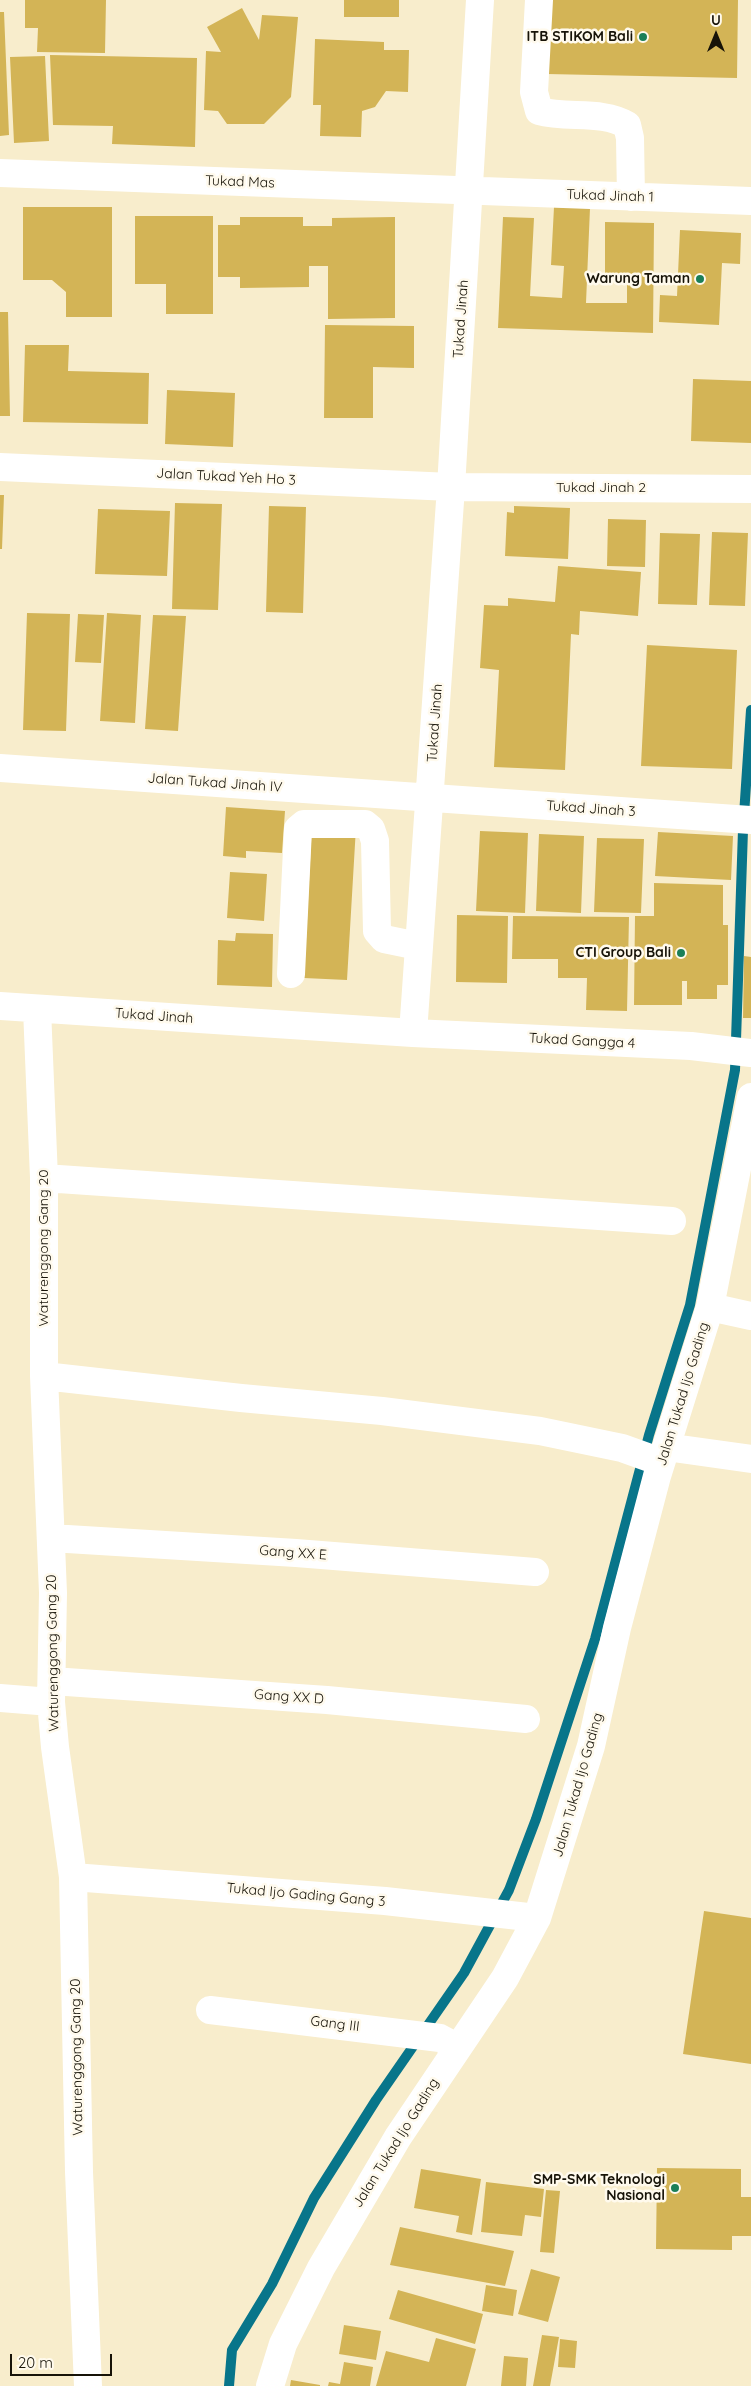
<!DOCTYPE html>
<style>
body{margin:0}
#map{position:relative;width:751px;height:2386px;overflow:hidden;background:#f8edcc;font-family:Quicksand,sans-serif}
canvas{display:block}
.north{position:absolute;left:691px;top:10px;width:50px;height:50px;-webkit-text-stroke:4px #fffaed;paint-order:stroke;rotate:0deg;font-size:14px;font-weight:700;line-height:20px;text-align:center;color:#171308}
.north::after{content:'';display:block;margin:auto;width:18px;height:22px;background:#171308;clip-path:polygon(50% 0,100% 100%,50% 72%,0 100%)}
.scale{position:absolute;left:10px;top:2354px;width:102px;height:22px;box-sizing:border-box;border:2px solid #171308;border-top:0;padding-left:6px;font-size:15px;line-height:18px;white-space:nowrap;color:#171308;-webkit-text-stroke:4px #fffaed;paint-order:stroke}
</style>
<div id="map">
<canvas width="751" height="2386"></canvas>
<div class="north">U</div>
<div class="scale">20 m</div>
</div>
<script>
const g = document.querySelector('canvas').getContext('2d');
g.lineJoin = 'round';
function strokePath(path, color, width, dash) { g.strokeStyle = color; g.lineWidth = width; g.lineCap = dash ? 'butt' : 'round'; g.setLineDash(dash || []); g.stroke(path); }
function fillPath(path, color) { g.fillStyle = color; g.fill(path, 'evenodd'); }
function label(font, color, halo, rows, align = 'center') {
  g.font = font + ' Quicksand,sans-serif'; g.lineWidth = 5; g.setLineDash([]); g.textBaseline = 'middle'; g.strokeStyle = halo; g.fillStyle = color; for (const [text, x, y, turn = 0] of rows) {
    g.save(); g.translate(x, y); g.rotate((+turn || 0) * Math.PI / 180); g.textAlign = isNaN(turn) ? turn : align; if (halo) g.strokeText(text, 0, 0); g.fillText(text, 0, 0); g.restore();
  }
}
strokePath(new Path2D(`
 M229 2386 232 2350 272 2284 314 2198 376 2100 464 1973 509 1890 536 1819 595 1639 649 1435 690 1305 735 1070 743 830 751 710`), '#08758a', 10);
fillPath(new Path2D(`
 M25 0H106L105 53 37 52 38 28H25Z
 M344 0H399V17H344Z
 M548 0H738L737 78 547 74Z
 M242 8 259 40 262 15 298 17 291 97 264 124H227L218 111 204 110 206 51 221 52 207 27Z
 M0 12H4L9 135 0 136Z
 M315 39 384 42V50H409L408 92 386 91 375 107 362 111 361 137 320 136 321 105H313Z
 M50 55 197 58 195 147 112 144 113 126 53 125Z
 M45 56 49 141 14 143 10 57Z
 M23 207H112V317H66V292L52 280H23Z
 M554 207 590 208 586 303H627V277L605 276V222L654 223 653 333 498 328 503 217 534 218 530 296 562 298 564 266 551 265Z
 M135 216H213V314H166V284H135Z
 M240 217H303V226H332V218L395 217V318L328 319V266H309V287L240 288V277H218V225H240Z
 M680 230 741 233 740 264 722 263 719 325 659 322 660 295 677 296Z
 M0 312H8L10 416H0Z
 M325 325 414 326V368L373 367V418H324Z
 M25 345H69L68 371 149 373 148 424 23 422Z
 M693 379 751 381V443L691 441Z
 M167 390 235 393 233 447 165 444Z
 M0 495H4L2 549H0Z
 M175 503 222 504 218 610 172 609Z
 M269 506 306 507 303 613 266 612Z
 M514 506 570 508 568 559 505 556 507 512 514 513Z
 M98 509 170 511 167 576 95 574Z
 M608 519 646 520 645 567 607 566Z
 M712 532 748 533 745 606 709 605Z
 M660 533 700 534 697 605 658 604Z
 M558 566 641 572 638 616 580 611 579 635 571 634 565 770 494 767 499 670 480 668 484 605 508 606V598L555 602Z
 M27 613 70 614 66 731 23 730Z
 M107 613 141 615 135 723 100 721Z
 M78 614 104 615 101 663 75 662Z
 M153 615 186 616 178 731 145 729Z
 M647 645 737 650 732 769 641 766Z
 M226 807 285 811 282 853 246 851V858L223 856Z
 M312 824 356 827 347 980 304 978Z
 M480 831 528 833 525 913 476 911Z
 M658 832 733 836 731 880 655 876Z
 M539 834 584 836 581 913 536 911Z
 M597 838 644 839 641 913 594 912Z
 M230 872 267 874 264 921 227 918Z
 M654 883 723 885V925H728V985H717V999H687V981H682V1005H634L635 916H654Z
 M457 915 508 916 507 983 456 982Z
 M513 916 629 917 627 1011 586 1010 587 978H558V959H512Z
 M236 933 273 934 272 987 217 985 218 940 235 941Z
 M744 956 751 957V1018H743Z
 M704 1911 751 1918V2064L683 2054Z
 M657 2168 741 2169V2197H751V2236H732V2250L656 2249Z
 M421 2169 481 2179 472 2235 456 2232 459 2216 414 2208Z
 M486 2182 544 2189 541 2217 525 2215 522 2236 481 2232Z
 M546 2190 560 2191 554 2253 540 2252Z
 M400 2227 514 2251 505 2286 390 2265Z
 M531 2269 560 2277 548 2322 518 2314Z
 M486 2285 517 2290 513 2316 482 2311Z
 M398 2290 483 2314 475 2344 389 2319Z
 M344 2325 381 2331 376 2360 339 2354Z
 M542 2335 559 2337 550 2386H533Z
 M436 2338 476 2349 466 2386H376L386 2351 429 2362Z
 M560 2339 577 2341 575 2368 558 2367Z
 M504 2356 528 2358 526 2386H501Z
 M344 2362 373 2367 370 2386H328L329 2382 340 2384Z
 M291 2380 320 2385V2386H290Z`), '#d3b456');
strokePath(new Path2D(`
 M539 0 534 92 539 111C567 119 602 110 627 125L630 138 631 197
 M0 173 751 201
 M0 467 451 487 751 489
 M0 768 751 820
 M291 974 298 829 304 824H365L371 829 375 841 377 931 384 939 418 946
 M0 1006 413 1033 691 1046 751 1053
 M37 1009 44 1178V1376L53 1593 51 1702 55 1747 73 1877 79 2172 88 2386
 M413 1033 451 487 480 0
 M44 1178 672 1221
 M710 1307 751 1316
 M44 1376 241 1398 382 1411 540 1431 622 1448 661 1462
 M666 1447 751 1459
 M51 1538 296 1553 535 1572
 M52 1681 327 1700 526 1719
 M0 1698 51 1702
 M73 1877 385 1901 537 1918
 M210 2010 440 2038 457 2047
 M270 2386 283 2344 321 2268 398 2137 505 1978 537 1918 591 1746 617 1628 657 1476 710 1307 751 1097`), '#fff', 28);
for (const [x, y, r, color] of [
 [643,37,5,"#1b7f58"],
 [700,279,5,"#1b7f58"],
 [681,953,5,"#1b7f58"],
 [675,2188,5,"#1b7f58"]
]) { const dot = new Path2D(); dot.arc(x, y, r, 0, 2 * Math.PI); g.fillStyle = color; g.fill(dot); strokePath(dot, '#fffaed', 2); }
label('bold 14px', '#171308', '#fffaed', [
 ["ITB STIKOM Bali",633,37],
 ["Warung Taman",690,279],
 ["CTI Group Bali",671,953],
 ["SMP-SMK Teknologi",665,2180],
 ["Nasional",665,2196]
], 'right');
label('14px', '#171308', '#fffaed', [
 ["Tukad Mas",240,182,2],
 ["Tukad Jinah 1",610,196,2],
 ["Tukad Jinah",461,319,-86],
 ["Jalan Tukad Yeh Ho 3",226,477,3],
 ["Tukad Jinah 2",601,488],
 ["Tukad Jinah",435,723,-86],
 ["Jalan Tukad Jinah IV",215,783,4],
 ["Tukad Jinah 3",591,809,4],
 ["Tukad Jinah",154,1016,4],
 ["Tukad Gangga 4",582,1041,3],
 ["Waturenggong Gang 20",44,1248,-90],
 ["Jalan Tukad Ijo Gading",683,1394,-73],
 ["Gang XX E",293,1553,4],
 ["Waturenggong Gang 20",53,1653,-91],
 ["Gang XX D",289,1697,4],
 ["Jalan Tukad Ijo Gading",578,1785,-74],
 ["Tukad Ijo Gading Gang 3",306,1895,5],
 ["Gang III",335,2024,7],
 ["Waturenggong Gang 20",77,2057,-91],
 ["Jalan Tukad Ijo Gading",396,2143,-58]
]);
</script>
